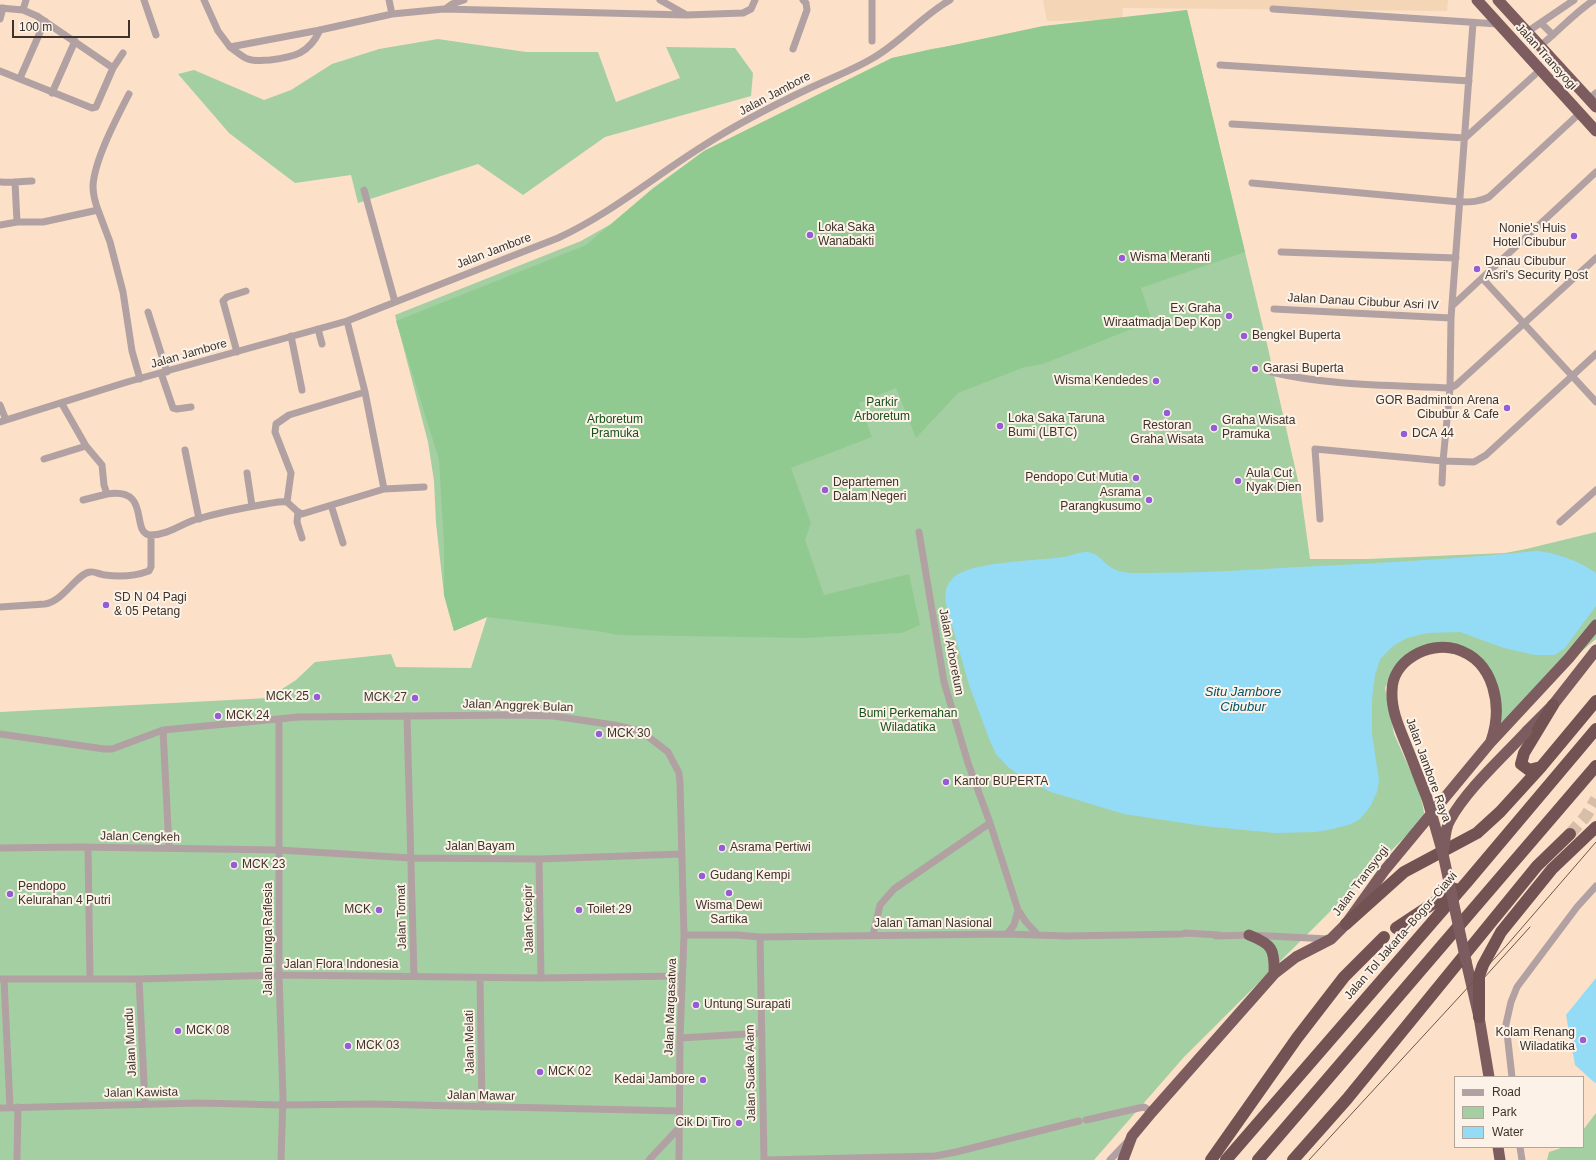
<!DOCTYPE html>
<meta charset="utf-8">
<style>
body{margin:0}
#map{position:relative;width:1596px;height:1160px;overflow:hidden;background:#fce1c8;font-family:Helvetica,sans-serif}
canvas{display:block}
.legend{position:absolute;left:1454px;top:1076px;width:130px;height:72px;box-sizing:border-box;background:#fcf2e8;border:1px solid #b0a69c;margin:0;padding:5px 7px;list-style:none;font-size:12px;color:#3e332a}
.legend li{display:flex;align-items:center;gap:8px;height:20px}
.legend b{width:20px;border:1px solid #b0a69c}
.scale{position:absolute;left:12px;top:20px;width:118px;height:18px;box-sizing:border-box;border:2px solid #3e332a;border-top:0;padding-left:5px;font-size:12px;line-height:14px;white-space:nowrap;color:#3e332a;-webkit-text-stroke:3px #fcf2e8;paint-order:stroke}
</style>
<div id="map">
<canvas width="1596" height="1160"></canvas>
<ul class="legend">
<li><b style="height:5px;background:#b2a1a2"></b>Road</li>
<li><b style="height:11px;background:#a4cfa3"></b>Park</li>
<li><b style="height:11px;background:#94dbf6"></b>Water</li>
</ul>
<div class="scale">100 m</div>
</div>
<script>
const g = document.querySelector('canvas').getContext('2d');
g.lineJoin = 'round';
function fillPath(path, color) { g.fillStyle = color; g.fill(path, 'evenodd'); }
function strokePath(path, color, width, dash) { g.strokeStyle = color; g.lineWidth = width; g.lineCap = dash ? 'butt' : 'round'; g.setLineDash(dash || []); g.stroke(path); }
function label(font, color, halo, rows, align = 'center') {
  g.font = font + ' Helvetica,sans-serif'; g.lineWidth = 4; g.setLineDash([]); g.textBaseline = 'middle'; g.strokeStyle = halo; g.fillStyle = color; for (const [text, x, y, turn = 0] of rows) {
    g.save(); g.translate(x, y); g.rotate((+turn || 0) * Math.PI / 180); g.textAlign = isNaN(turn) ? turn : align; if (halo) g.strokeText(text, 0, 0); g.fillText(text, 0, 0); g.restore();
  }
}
fillPath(new Path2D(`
 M1043 0H1448L1447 11 1123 8 1122 20 1047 21Z`), '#f4d5b6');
fillPath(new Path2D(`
 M1187 10 1267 344 1301 494 1310 559H1367L1505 553 1526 549 1596 532V639L1550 678 1497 736 1500 716 1481 663 1433 647 1390 677 1385 688 1394 734 1420 792 1425 817 1184 1057 1094 1160H0V712L268 698 296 680 315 662 391 654 396 667 471 668 487 617 454 631 444 595 436 523 434 481 428 442 395 315 581 241 611 224 653 188 704 151 892 58 931 49Z
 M438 39 526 52H598L616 102 680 78 666 47 735 48 753 73 751 96 605 137 523 195 478 164 358 203 351 175 295 183 229 133 178 74 194 70 264 100 291 90 332 64 379 49Z
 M1596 1113V1160H1547L1549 1152 1564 1147H1583V1130Z`), '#a4cfa3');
fillPath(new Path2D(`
 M1187 10 1245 252 1141 288 1152 321 1043 364 1025 367 958 393 916 438 896 388 859 403 872 437 791 468 811 523 805 540 824 595 909 574 920 625 902 633 804 638 617 635 604 632 487 617 454 631 444 595V546L439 460 396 321 586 245 653 189 704 151 892 58 1043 26Z`), '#91ca91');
fillPath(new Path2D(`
 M1537 551C1557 553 1579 561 1596 573V606L1564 649 1554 655H1535L1504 648 1460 632 1427 633 1407 638 1393 646 1380 659 1375 675 1372 699V734L1379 780 1377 792 1370 807 1360 819 1351 824 1333 829 1316 832 1275 833 1203 826 1124 814 1051 792 1023 778 1008 767 996 754 990 741 970 688 946 604C945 593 945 586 953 578 970 561 1038 561 1063 557 1070 556 1077 553 1084 552 1098 551 1102 562 1112 568 1122 574 1136 573 1146 573 1197 573 1249 570 1300 567 1379 563 1458 559 1537 551Z
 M1596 978V1082L1595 1083 1575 1065 1566 1015Z`), '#94dbf6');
strokePath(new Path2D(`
 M1570 834 1586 816 1596 799`), '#d6bea8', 12, [12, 6]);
strokePath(new Path2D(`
 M144 0 156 35
 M204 0 218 31 230 47 320 30 392 14 444 9 686 15 743 13 751 9 755 0
 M389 0 392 14
 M660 0 685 14
 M872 0V41
 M0 8 23 10 37 16 113 68 123 53
 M445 9 452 4 464 0
 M1273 9 1498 24
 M23 10 26 0
 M0 19 3 8
 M1541 23 1553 35
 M1527 32 1574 0
 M1540 46C1559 31 1574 13 1594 0
 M230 47C236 51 242 57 248 59 255 62 263 60 270 60 294 57 309 54 320 30
 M793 49 807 10 806 3 803 0
 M1220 65 1469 81
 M0 71 92 108 96 107 113 68
 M20 78 45 21
 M52 93 75 41
 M1589 99 1596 93
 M1232 124 1465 138 1540 70
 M1 182C12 183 21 181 32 181
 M15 182 17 222
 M1252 183 1460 202C1471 202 1479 202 1489 197L1580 113
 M364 190 395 302
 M98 210C95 202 93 195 93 186 94 161 117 117 129 94
 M0 225 17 222H43L98 210 110 242 123 292 132 351 140 379
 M1281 252 1456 258
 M1482 278 1596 402
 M1452 306 1596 172
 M1274 309 1451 318
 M148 312 167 372
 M347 321 365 392 384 489
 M318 329 322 344
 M291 336 302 390
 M237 352 223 301 227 297 246 291
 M1271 372C1330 386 1390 385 1450 388L1456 385 1596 258
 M161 373 173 408 177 409 191 407
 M62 404 86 446 102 465 104 485 107 494C153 487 129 534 151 535 167 535 180 525 194 520 217 513 242 508 266 504 273 503 280 501 287 502L298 512 302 514 384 489 424 487
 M0 405 6 420
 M0 422 127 382 347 321 558 238C610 214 655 176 703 146 737 124 774 105 810 88 831 78 853 70 873 58 901 42 922 16 950 0
 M185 450 199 519
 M44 459 86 446
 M247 473 252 506
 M1442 483 1443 461 1450 388 1451 318 1473 23
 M83 500 107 494
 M287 502 291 473 275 432 276 424 289 415 365 392
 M331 505 343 543
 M298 512 297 522 302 538
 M1320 519 1315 449 1443 461 1474 462 1486 455 1596 354
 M1560 522 1596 490
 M919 532 944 682 968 763 990 823 1018 910 1026 922 1038 935
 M0 607 45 604C65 600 76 574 90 572 95 571 100 575 105 575 119 577 135 576 149 571L151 567V535
 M407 716 414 976
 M279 719V975L283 1098 281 1160
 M163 730 169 848
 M0 734 104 749H112L163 730 299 717 517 715 554 716 614 725 636 730 646 735 668 752 679 773 680 783 684 935 680 1038 679 1160
 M88 847 90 979
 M0 848 79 847 279 850 411 858 539 859 682 854
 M539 859 541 978
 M1007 934 1014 925 1018 910
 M684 935H737L760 937 1007 934 1066 936 1182 934 1185 933 1219 935
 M873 935 880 905 894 889 990 823
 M1216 936 1249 935 1329 939
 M760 937 764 1160
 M480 978 482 1107
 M0 979H139L279 975 541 978 682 976
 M4 979 10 1107
 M139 979 145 1104
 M680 1038 762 1033
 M1512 1077 1506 1024 1511 1002 1517 987 1577 907 1596 886
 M0 1108 198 1103 283 1105 372 1104 679 1111
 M1086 1120 1139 1108 1144 1107 1152 1112
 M1520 1147 1522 1160
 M17 1160 18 1107
 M649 1160 679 1128
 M764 1160 935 1156 956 1152 1079 1121
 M1110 1160 1128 1141`), '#b2a1a2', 7);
strokePath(new Path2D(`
 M1477 0 1596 131
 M1498 0 1596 107
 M1527 731 1553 705 1596 650
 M1427 798C1420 781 1414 764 1407 747 1400 729 1391 711 1392 691 1392 661 1428 641 1456 649 1495 661 1503 707 1491 741
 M1249 935C1272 944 1275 949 1274 974
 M1466 961 1479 1017 1489 1077
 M1498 1147 1500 1160
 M1123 1160 1132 1136 1152 1112 1274 974 1296 957 1331 939 1346 924 1384 871 1490 743 1569 658 1596 625`), '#7c5c5e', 11);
strokePath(new Path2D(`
 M1541 767 1529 770 1521 764 1524 753 1553 705
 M1346 924 1404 872 1477 833 1500 812 1541 767 1596 701
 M1396 928 1455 889
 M1479 1017V976L1483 965 1501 932 1552 869 1596 827
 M1211 1160 1297 1038 1344 977 1384 937
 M1226 1160 1467 882 1596 729
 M1258 1160 1596 766
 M1293 1160 1347 1099 1537 866 1570 834`), '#735254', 12);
strokePath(new Path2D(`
 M1483 979 1530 927
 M1309 1160 1507 945 1596 842`), '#66574b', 1);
strokePath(new Path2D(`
 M1427 798 1443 854 1466 961
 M1444 848C1445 839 1445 828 1450 820 1467 789 1502 758 1527 731`), '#7c5c5e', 11);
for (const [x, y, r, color] of [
 [810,235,4,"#955dd5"],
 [1574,236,4,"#955dd5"],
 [1122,258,4,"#955dd5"],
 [1477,269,4,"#955dd5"],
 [1229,316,4,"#955dd5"],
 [1244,336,4,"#955dd5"],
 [1255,369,4,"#955dd5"],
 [1156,381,4,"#955dd5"],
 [1507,408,4,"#955dd5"],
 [1167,413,4,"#955dd5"],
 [1000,426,4,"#955dd5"],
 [1214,428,4,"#955dd5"],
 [1404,434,4,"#955dd5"],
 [1136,478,4,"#955dd5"],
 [1238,481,4,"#955dd5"],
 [825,490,4,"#955dd5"],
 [1149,500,4,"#955dd5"],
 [106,605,4,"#955dd5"],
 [317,697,4,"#955dd5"],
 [415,698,4,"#955dd5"],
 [218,716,4,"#955dd5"],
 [599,734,4,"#955dd5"],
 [946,782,4,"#955dd5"],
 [722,848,4,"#955dd5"],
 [234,865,4,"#955dd5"],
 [702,876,4,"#955dd5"],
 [729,893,4,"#955dd5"],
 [10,894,4,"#955dd5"],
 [379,910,4,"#955dd5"],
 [579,910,4,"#955dd5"],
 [696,1005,4,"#955dd5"],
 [178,1031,4,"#955dd5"],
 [1583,1040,4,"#955dd5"],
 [348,1046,4,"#955dd5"],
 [540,1072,4,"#955dd5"],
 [703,1080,4,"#955dd5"],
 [739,1123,4,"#955dd5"]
]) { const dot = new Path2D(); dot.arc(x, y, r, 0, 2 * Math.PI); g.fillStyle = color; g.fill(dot); strokePath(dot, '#fcf2e8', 1.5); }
label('12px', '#3e332a', '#fcf2e8', [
 ["Jalan Transyogi",1546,57,48],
 ["Jalan Jambore",775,94,-28],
 ["Jalan Jambore",494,251,-21],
 ["Jalan Danau Cibubur Asri IV",1363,302,3],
 ["Jalan Jambore",189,354,-16],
 ["Jalan Arboretum",951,652,79],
 ["Jalan Anggrek Bulan",518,706,2],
 ["Jalan Jambore Raya",1428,770,70],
 ["Jalan Cengkeh",140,837,1],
 ["Jalan Bayam",480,847],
 ["Jalan Transyogi",1361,881,-53],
 ["Jalan Tomat",402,917,-91],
 ["Jalan Kecipir",529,919,-91],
 ["Jalan Taman Nasional",933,924],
 ["Jalan Tol Jakarta–Bogor–Ciawi",1401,936,-49],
 ["Jalan Bunga Raflesia",269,939,-90],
 ["Jalan Flora Indonesia",341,965],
 ["Jalan Margasatwa",671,1007,-88],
 ["Jalan Mundu",131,1042,-93],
 ["Jalan Melati",470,1042,-91],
 ["Jalan Suaka Alam",751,1073,-91],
 ["Jalan Kawista",141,1093,-1],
 ["Jalan Mawar",481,1096,1]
]);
label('12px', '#3e332a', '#fcf2e8', [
 ["Loka Saka",818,228],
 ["Wanabakti",818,242],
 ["Nonie's Huis",1566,229,"right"],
 ["Hotel Cibubur",1566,243,"right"],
 ["Wisma Meranti",1130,258],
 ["Danau Cibubur",1485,262],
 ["Asri's Security Post",1485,276],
 ["Ex Graha",1221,309,"right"],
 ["Wiraatmadja Dep Kop",1221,323,"right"],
 ["Bengkel Buperta",1252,336],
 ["Garasi Buperta",1263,369],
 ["Wisma Kendedes",1148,381,"right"],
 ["GOR Badminton Arena",1499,401,"right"],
 ["Cibubur & Cafe",1499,415,"right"],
 ["Loka Saka Taruna",1008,419],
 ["Bumi (LBTC)",1008,433],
 ["Graha Wisata",1222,421],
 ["Pramuka",1222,435],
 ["Restoran",1167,426,"center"],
 ["Graha Wisata",1167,440,"center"],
 ["DCA 44",1412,434],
 ["Aula Cut",1246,474],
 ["Nyak Dien",1246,488],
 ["Pendopo Cut Mutia",1128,478,"right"],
 ["Departemen",833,483],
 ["Dalam Negeri",833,497],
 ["Asrama",1141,493,"right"],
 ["Parangkusumo",1141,507,"right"],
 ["SD N 04 Pagi",114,598],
 ["& 05 Petang",114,612],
 ["MCK 25",309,697,"right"],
 ["MCK 27",407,698,"right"],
 ["MCK 24",226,716],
 ["MCK 30",607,734],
 ["Kantor BUPERTA",954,782],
 ["Asrama Pertiwi",730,848],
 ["MCK 23",242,865],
 ["Gudang Kempi",710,876],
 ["Pendopo",18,887],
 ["Kelurahan 4 Putri",18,901],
 ["Wisma Dewi",729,906,"center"],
 ["Sartika",729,920,"center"],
 ["MCK",371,910,"right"],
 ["Toilet 29",587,910],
 ["Untung Surapati",704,1005],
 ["MCK 08",186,1031],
 ["Kolam Renang",1575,1033,"right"],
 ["Wiladatika",1575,1047,"right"],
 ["MCK 03",356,1046],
 ["MCK 02",548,1072],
 ["Kedai Jambore",695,1080,"right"],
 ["Cik Di Tiro",731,1123,"right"]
], 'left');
label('12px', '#16511c', '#fcf2e8', [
 ["Parkir",882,403],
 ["Arboretum",882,417],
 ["Arboretum",615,420],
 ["Pramuka",615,434],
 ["Bumi Perkemahan",908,714],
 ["Wiladatika",908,728]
]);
label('italic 13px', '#00546a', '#fcf2e8', [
 ["Situ Jambore",1243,692],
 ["Cibubur",1243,707]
]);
</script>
